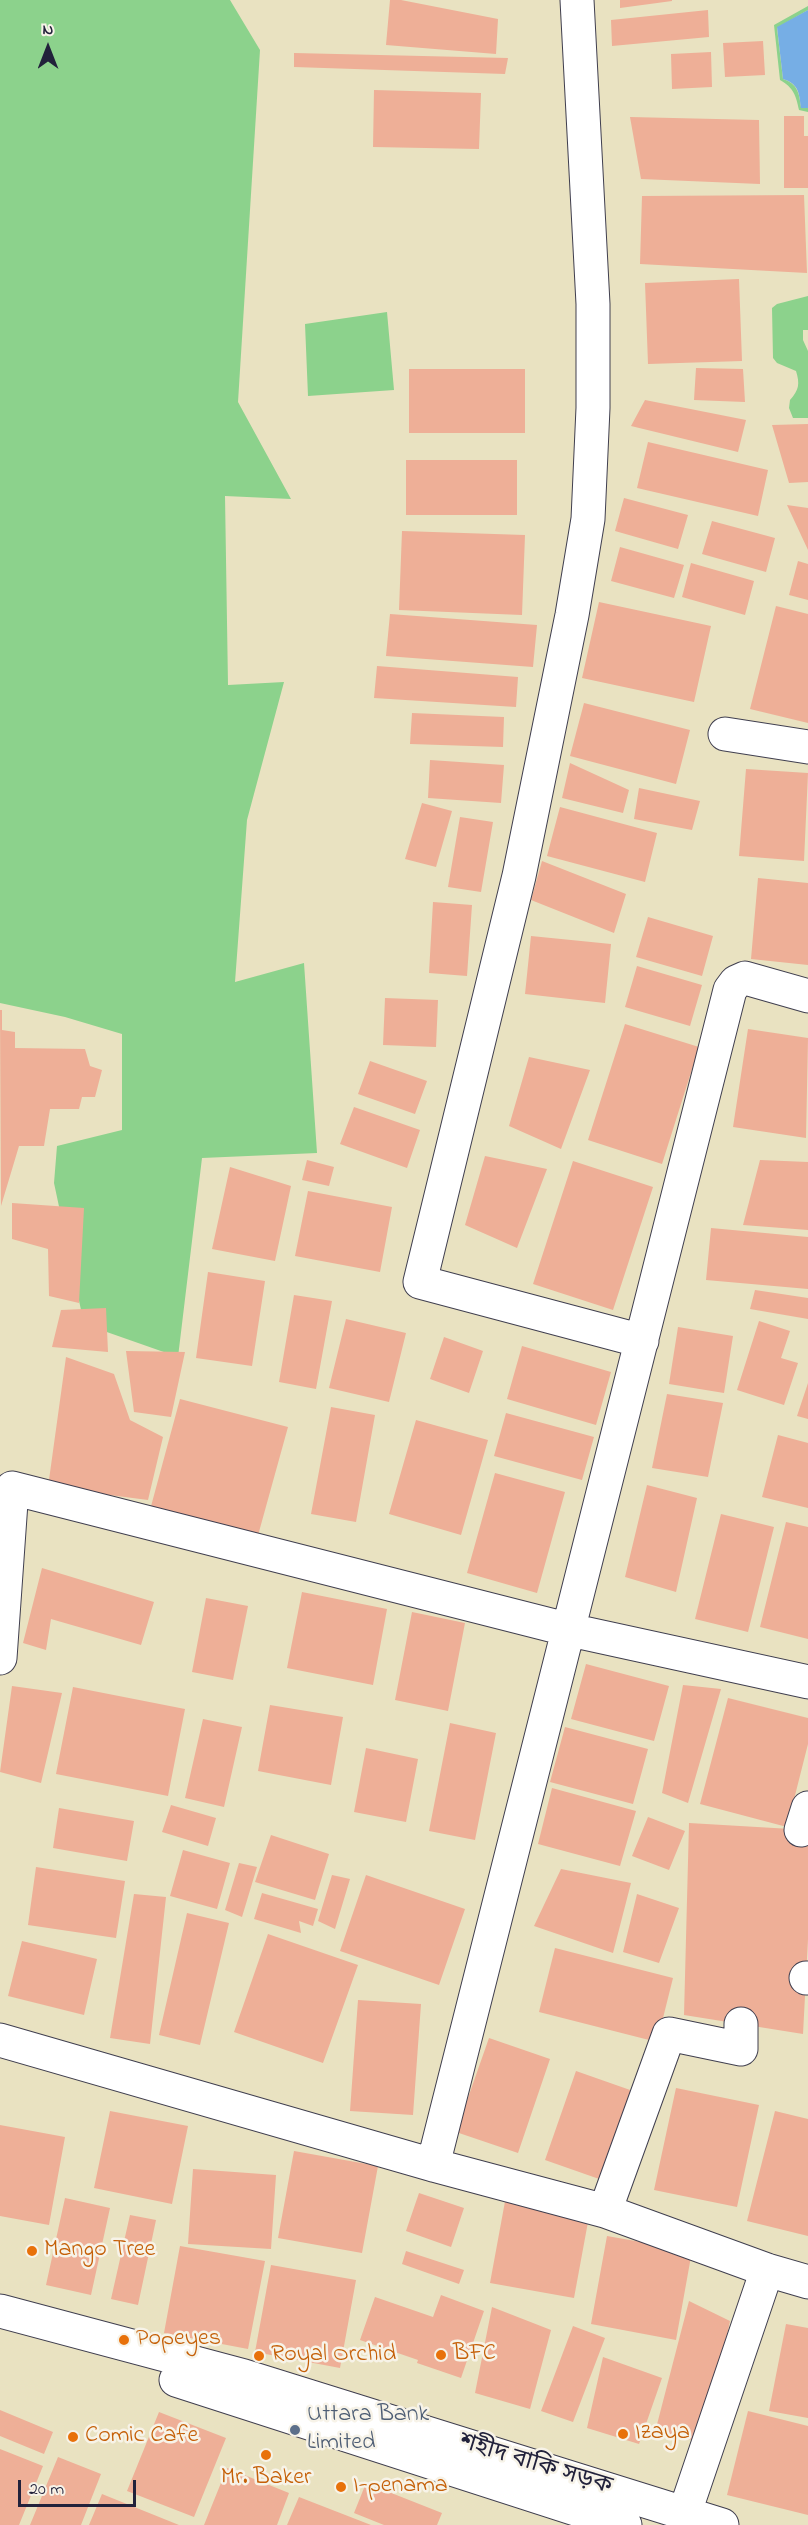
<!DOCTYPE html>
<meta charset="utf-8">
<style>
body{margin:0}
#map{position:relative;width:808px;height:2525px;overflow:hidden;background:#e9e2c1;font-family:"Indie Flower",sans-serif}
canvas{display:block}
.north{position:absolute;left:18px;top:18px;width:60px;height:60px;-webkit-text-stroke:4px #f7f3e8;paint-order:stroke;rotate:0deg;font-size:16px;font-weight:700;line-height:24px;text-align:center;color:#22223b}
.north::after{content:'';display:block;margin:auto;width:21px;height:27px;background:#22223b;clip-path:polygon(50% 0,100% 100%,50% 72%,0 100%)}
.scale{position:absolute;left:18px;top:2480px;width:118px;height:27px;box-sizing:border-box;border:3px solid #22223b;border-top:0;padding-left:8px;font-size:18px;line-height:21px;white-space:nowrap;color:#22223b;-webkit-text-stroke:4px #f7f3e8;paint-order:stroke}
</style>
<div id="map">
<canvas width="808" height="2525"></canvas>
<div class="north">N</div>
<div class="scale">20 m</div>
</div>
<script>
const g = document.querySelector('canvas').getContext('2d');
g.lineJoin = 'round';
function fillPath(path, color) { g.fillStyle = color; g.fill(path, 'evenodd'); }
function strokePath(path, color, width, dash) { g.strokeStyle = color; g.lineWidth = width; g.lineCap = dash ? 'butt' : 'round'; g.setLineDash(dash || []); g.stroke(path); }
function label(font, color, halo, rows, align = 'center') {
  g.font = font + ' "Indie Flower","Noto Sans Bengali",sans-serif'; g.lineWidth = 5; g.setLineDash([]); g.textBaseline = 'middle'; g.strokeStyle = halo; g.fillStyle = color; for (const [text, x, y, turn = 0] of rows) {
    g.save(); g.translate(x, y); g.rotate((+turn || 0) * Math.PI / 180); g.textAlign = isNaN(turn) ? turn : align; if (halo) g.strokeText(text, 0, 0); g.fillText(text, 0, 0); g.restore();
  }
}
fillPath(new Path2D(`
 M0 0H230L260 50 238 402 291 499 225 496 228 685 284 682 247 820 235 982 304 963 317 1153 202 1158 178 1357 84 1324 54 1183 57 1146 122 1130V1034L65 1017 0 1003Z
 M808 6V10L777 28 783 79C798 84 799 93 801 107L808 108V112L799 110C796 96 794 88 780 80L774 25Z
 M808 296V330H803V340L808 351V418H793L789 408 790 400C799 390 800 384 796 371L777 363 773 358 772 308 777 304Z
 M387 312 394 390 308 396 305 324Z`), '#8cd28c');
fillPath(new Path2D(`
 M808 10V108H801C799 93 799 84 783 79L777 27Z`), '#76aee5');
fillPath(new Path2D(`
 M390 0H401L498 19 496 54 386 45Z
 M620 0H672V1L620 8Z
 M708 10 709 37 612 46 611 20Z
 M763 41 765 75 725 77 723 43Z
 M711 52 712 87 672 89 671 54Z
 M294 53 508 58 505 74 294 67Z
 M374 90 481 93 479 149 373 147Z
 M784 116H804V136H808V188H784Z
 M630 117 759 120 760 184 641 179Z
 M804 195 807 273 640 264 642 196Z
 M739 279 742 361 648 364 645 283Z
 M696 368 743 369 745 402 694 400Z
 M409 369H525V433H409Z
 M645 400 746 420 738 452 631 426Z
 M808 424V482L789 483 772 425Z
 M648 442 768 470 758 516 637 488Z
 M406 460H517V515H406Z
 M624 498 688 515 678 549 615 531Z
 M787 505 808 508V550Z
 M712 521 775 538 766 572 702 554Z
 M402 531 525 535 522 615 399 610Z
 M620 547 684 565 674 598 611 581Z
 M798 561 808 564V600L789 595Z
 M691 563 754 581 745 615 682 597Z
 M599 602 711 626 694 702 582 678Z
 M776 606 808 614V723L750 709Z
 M390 614 537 625 533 667 386 656Z
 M377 666 518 677 516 707 374 698Z
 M584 703 690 730 676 784 570 756Z
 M412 713 504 717 503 747 410 744Z
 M430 760 504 765 501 803 428 798Z
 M570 763 629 790 623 813 562 798Z
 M746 769 808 773 804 861 739 856Z
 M639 788 700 801 692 830 634 819Z
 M422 803 452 811 436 867 405 859Z
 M560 807 657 833 645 882 547 856Z
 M460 817 493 822 481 892 448 887Z
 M542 861 626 894 614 933 531 900Z
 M758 878 808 883V965L751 959Z
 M433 902 472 905 467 976 429 973Z
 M648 917 713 936 702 976 636 957Z
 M531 936 611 944 605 1003 525 994Z
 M637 966 702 985 690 1026 625 1007Z
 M385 998 438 1000 436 1047 383 1045Z
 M0 1010H2V1030L15 1032V1048L85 1049 90 1066 102 1070 95 1097H82L79 1109H50L44 1146H19L1 1206Z
 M625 1024 699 1047 662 1164 588 1140Z
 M748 1029 808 1038 806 1138 733 1127Z
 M529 1057 590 1070 561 1149 509 1126Z
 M370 1061 427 1081 415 1114 358 1094Z
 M354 1107 420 1130 407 1168 340 1144Z
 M485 1156 547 1169 517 1248 465 1225Z
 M307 1160 334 1167 329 1186 302 1180Z
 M760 1160 808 1162V1230L743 1225Z
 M573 1161 653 1187 613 1310 533 1284Z
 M230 1167 291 1186 275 1261 212 1249Z
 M308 1191 392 1207 380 1272 295 1256Z
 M12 1203 84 1208 79 1303 49 1296 48 1249 12 1239Z
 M711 1228 808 1237V1289L706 1280Z
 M208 1272 265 1281 252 1366 196 1358Z
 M755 1290 808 1298V1319L750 1309Z
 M294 1295 332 1301 316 1389 279 1382Z
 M106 1308 108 1352 52 1347 61 1310Z
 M346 1319 406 1333 389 1402 329 1388Z
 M759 1321 790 1331 781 1358 798 1363 784 1405 737 1390Z
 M678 1327 733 1336 724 1393 669 1384Z
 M444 1337 483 1351 469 1393 430 1379Z
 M522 1346 611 1372 596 1425 507 1399Z
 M126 1351 185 1352 171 1417 134 1412Z
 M66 1357 114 1374 130 1420 163 1437 148 1500 48 1487Z
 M808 1383V1419L797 1416Z
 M667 1394 723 1403 708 1477 652 1468Z
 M180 1399 288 1427 257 1539 150 1510Z
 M331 1407 375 1415 356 1522 311 1514Z
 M506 1413 594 1437 582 1480 494 1456Z
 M416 1420 488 1440 461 1535 389 1514Z
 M778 1435 808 1443V1508L762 1497Z
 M495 1473 565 1492 537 1593 467 1573Z
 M647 1485 697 1498 676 1592 625 1577Z
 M721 1514 774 1527 748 1632 695 1619Z
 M786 1522 808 1527V1639L760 1627Z
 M42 1568 154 1602 141 1645 51 1619 46 1650 23 1643Z
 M302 1592 387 1609 373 1685 287 1668Z
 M206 1598 248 1606 233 1680 192 1672Z
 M412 1612 465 1623 448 1711 395 1700Z
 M586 1664 669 1686 654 1741 571 1719Z
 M683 1685 721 1689 688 1803 662 1793Z
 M12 1686 62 1693 41 1783 0 1772Z
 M73 1687 185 1709 168 1796 56 1774Z
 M728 1698 808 1718V1744L787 1827 700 1804Z
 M270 1705 343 1717 331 1785 258 1771Z
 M203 1719 242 1727 224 1807 185 1798Z
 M450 1723 496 1733 475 1840 429 1831Z
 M565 1727 648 1749 633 1804 550 1782Z
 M366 1748 418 1759 406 1822 354 1812Z
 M552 1788 636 1811 620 1866 538 1844Z
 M171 1805 216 1818 208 1846 162 1832Z
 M59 1808 134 1821 127 1861 53 1848Z
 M648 1817 685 1831 669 1870 632 1856Z
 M689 1823 808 1830V1939L803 2034 684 2015Z
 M271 1835 329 1854 315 1900 255 1882Z
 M183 1850 230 1863 217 1909 170 1896Z
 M239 1863 257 1867 242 1917 225 1910Z
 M36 1867 125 1881 116 1938 28 1925Z
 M561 1869 631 1883 613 1953 534 1926Z
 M332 1875 350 1879 335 1929 318 1921Z
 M366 1875 465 1909 439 1985 340 1951Z
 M262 1893 318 1909 313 1926 299 1921 301 1933 254 1919Z
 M134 1894 166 1897 150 2044 110 2038Z
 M637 1894 679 1908 659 1963 623 1952Z
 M187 1913 229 1923 200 2045 159 2035Z
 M268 1934 358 1965 323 2063 234 2032Z
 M22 1941 97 1959 84 2015 8 1996Z
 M555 1948 673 1978 657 2042 539 2012Z
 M358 2000 421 2004 413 2115 350 2111Z
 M489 2038 550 2059 518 2153 456 2132Z
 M576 2071 633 2091 602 2180 545 2160Z
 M676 2088 759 2105 737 2207 654 2190Z
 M110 2111 188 2126 172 2204 94 2188Z
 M775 2111 808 2119V2236L747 2221Z
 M0 2125 65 2137 49 2225 0 2216Z
 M294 2151 378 2166 362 2253 278 2238Z
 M193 2169 276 2175 271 2249 188 2244Z
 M419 2193 464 2208 451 2247 406 2231Z
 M506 2196 590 2211 574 2298 490 2283Z
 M65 2198 110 2208 91 2295 46 2285Z
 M130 2215 156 2220 138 2305 111 2299Z
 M607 2236 692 2251 676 2340 591 2324Z
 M180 2246 265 2261 248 2349 164 2333Z
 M406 2251 464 2270 459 2284 402 2264Z
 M271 2265 356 2280 340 2368 255 2352Z
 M441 2295 484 2311 461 2378 417 2363 418 2360 360 2340 375 2297 433 2317Z
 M689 2301 730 2321 705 2441 654 2436Z
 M492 2307 551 2330 530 2409 475 2393Z
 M786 2324 808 2328V2418L769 2411Z
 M573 2326 605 2338 573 2422 541 2411Z
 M603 2357 662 2378 639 2444 587 2428Z
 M0 2410 53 2432 44 2454 0 2436Z
 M748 2411 808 2426V2515L727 2495Z
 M159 2412 226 2438 194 2517 127 2491Z
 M0 2449 43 2466 19 2525H0Z
 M58 2457 101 2474 81 2525H30Z
 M227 2468 289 2493 277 2525H204Z
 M366 2483 442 2513 437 2525H384L354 2513Z
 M102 2494 179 2525H89Z
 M299 2497 371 2525H287Z`), '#eeaf97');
const minor = new Path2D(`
 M577 0 593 304V408L588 519 572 615 519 876 420 1282 642 1341
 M725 734 808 747
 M0 1658 12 1488 570 1630 808 1682
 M801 1830 808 1808
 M806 1978H808
 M0 2040 433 2165 605 2211 767 2270 808 2282
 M433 2165 730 990 736 982 745 978 808 996
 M605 2211 669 2034 741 2049V2024
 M0 2311 244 2376 722 2525
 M176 2380 625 2525
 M685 2512 767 2270`);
strokePath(minor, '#403f4f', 35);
strokePath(minor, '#fff', 33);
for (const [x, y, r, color] of [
 [32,2251,6,"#e8710a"],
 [124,2340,6,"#e8710a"],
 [441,2355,6,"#e8710a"],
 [259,2356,6,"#e8710a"],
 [295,2430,6,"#5c6f8a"],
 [623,2434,6,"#e8710a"],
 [73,2437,6,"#e8710a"],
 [266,2455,6,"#e8710a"],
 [341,2487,6,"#e8710a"]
]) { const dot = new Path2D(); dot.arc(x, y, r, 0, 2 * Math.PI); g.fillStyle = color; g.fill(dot); strokePath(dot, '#f7f3e8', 2); }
label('24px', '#c56008', '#f7f3e8', [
 ["Mango Tree",44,2251],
 ["Popeyes",136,2340],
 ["BFC",453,2355],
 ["Royal Orchid",271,2356],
 ["Izaya",635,2434],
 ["Comic Cafe",85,2437],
 ["Mr. Baker",266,2479,"center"],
 ["I-penama",353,2487]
], 'left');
label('24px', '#4e5e75', '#f7f3e8', [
 ["Uttara Bank",307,2416],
 ["Limited",307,2444]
], 'left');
label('24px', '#22223b', '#f7f3e8', [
 ["শহীদ বাকি সড়ক",535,2466,17]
]);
</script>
